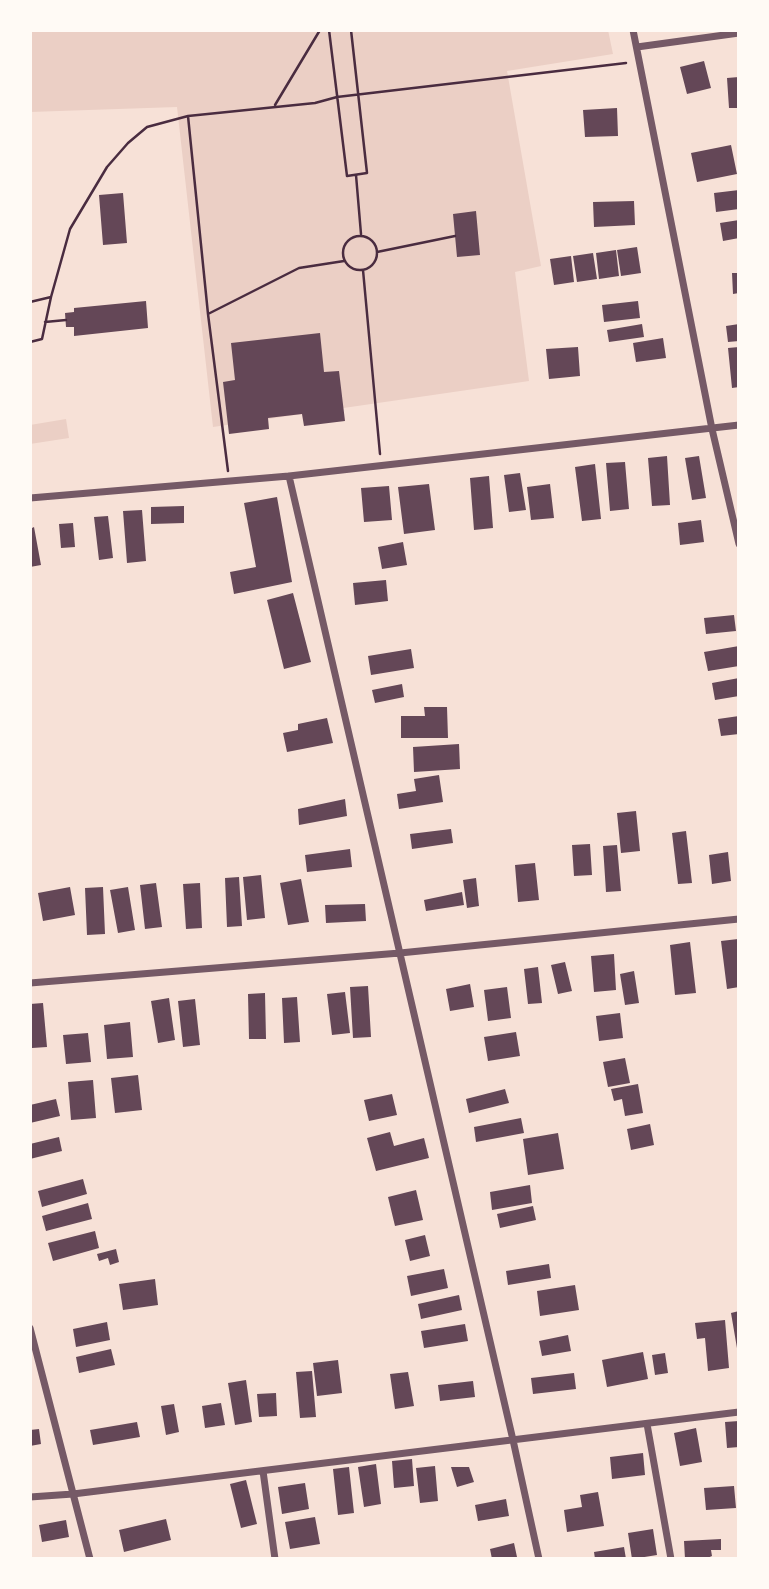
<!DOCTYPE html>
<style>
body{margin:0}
#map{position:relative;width:769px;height:1589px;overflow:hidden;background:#f7e1d7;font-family:"Exo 2",sans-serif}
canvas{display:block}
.frame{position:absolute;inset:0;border:32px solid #fffaf5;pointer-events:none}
</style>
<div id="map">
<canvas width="769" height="1589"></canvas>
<div class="frame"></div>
</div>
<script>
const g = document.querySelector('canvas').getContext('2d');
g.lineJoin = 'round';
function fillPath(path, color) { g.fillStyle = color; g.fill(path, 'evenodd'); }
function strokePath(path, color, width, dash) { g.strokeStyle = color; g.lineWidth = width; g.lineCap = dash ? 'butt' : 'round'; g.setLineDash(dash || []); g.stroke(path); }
fillPath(new Path2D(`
 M30 30H608L613 54 507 71 541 266 515 272 529 381 213 427 177 107 30 112Z
 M66 419 69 438 30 444V425Z`), '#ebcfc5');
fillPath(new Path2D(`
 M704 61 711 88 687 94 680 67Z
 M739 77V108H729L727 78Z
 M617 108 618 136 585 137 583 110Z
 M731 145 737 174 697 182 691 153Z
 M739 190V209L716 212 714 193Z
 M123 193 127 243 103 245 99 195Z
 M634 201 635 225 594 227 593 202Z
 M476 211 480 255 457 257 453 214Z
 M739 220V238L723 241 720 223Z
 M637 247 641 273 621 276 617 250Z
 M616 250 619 276 599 279 596 253Z
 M593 253 597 279 577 282 573 256Z
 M571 256 574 282 554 285 550 259Z
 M732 273H739V293L733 294Z
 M146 301 148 328 74 336V327H66L65 313 74 312V308Z
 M638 301 640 318 604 322 602 305Z
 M642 324 644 337 609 342 607 330Z
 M739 324V341L728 342 726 326Z
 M320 333 324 372 339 371 345 421 304 426 302 414 268 418 269 429 229 434 223 382 235 380 231 343Z
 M663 338 666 358 636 362 633 343Z
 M578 347 580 376 549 379 546 349Z
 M739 347V387L732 388 728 348Z
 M667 456 670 505 652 506 648 458Z
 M699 456 706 498 692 500 685 458Z
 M625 462 629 509 610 511 606 463Z
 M595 464 601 519 582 521 575 467Z
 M520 473 526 510 509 512 504 475Z
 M489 476 493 528 474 530 470 478Z
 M429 484 435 530 404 534 398 487Z
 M550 484 554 518 531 520 527 487Z
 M389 486 392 520 364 522 361 488Z
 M277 497 292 582 234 594 230 572 256 567 244 503Z
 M184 506V523L151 524V507Z
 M142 510 146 561 127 563 123 511Z
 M108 516 113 558 99 560 94 517Z
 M701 520 704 542 680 545 678 523Z
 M73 523 75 547 61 548 59 524Z
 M34 527 41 565 30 567V529Z
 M403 542 407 565 382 569 378 547Z
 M386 580 388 601 355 605 353 583Z
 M293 593 311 662 284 669 267 600Z
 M734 615 736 631 706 634 704 618Z
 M739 646V666L708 671 704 652Z
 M411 649 414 668 371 675 368 656Z
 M739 678V696L715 700 712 683Z
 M402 684 404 697 375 703 372 690Z
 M424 707H447L448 738H401V716H425Z
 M739 716V734L721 736 718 719Z
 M327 718 333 743 287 752 283 733 298 730V724Z
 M459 744 460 769 414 772 413 747Z
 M439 775 443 802 399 809 397 794 416 791 414 779Z
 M345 799 347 816 299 825 298 809Z
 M636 811 640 851 621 853 617 813Z
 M451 829 453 843 412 849 410 834Z
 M686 831 692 883 678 884 672 833Z
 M590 844 592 875 574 876 572 845Z
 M617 845 621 891 606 892 603 846Z
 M350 849 352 867 307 872 305 855Z
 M728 852 731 881 712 884 709 855Z
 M535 863 539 900 518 902 515 865Z
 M261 875 265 918 247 920 243 877Z
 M239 877 242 926 227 927 225 878Z
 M476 878 479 906 467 908 463 880Z
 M301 879 309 922 288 925 280 883Z
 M156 883 162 927 145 929 140 885Z
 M200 883 202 928 186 929 183 884Z
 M70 887 75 915 43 921 38 893Z
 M103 887 105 934 87 935 85 888Z
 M128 887 135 930 118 933 110 890Z
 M462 892 464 905 426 911 424 900Z
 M365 904 366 921 326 923 325 905Z
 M738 939 739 987 727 989 721 941Z
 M690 942 696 993 675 995 670 945Z
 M614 954 616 990 594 992 591 956Z
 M565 962 572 991 558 994 551 965Z
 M538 967 542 1003 528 1004 524 969Z
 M634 971 639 1003 625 1005 620 974Z
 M470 984 474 1007 450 1011 446 989Z
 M368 986 371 1037 353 1038 350 987Z
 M507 987 511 1018 488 1021 484 990Z
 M345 992 350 1033 332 1035 327 994Z
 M265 993 266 1039H249L248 994Z
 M297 997 300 1042 284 1043 282 998Z
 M169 998 175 1040 158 1043 151 1001Z
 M195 999 200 1045 183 1047 178 1001Z
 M43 1003 47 1047 32 1048 30 1004Z
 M620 1013 623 1038 599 1041 596 1016Z
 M130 1022 133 1057 107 1059 104 1025Z
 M516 1032 520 1056 488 1061 484 1037Z
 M88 1033 91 1062 66 1064 63 1035Z
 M625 1058 630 1083 608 1087 603 1062Z
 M138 1075 142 1110 115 1113 111 1078Z
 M93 1080 96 1118 71 1120 68 1082Z
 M638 1084 643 1113 625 1116 622 1099 614 1101 611 1089Z
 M505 1089 509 1103 469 1113 466 1099Z
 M392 1094 397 1115 369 1121 364 1100Z
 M56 1099 60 1116 30 1123V1105Z
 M521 1118 524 1133 476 1142 474 1127Z
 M650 1124 654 1145 631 1150 627 1129Z
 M390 1132 394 1146 424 1138 429 1158 376 1171 367 1138Z
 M558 1133 564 1169 528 1175 523 1139Z
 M59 1137 62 1151 30 1159V1144Z
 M83 1179 87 1194 42 1207 38 1191Z
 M530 1185 532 1203 492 1210 490 1192Z
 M416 1190 423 1220 395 1226 388 1197Z
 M88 1203 92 1219 46 1231 42 1216Z
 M533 1206 536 1220 500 1228 497 1214Z
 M95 1231 99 1248 53 1261 48 1243Z
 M425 1235 430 1256 410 1261 405 1240Z
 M116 1249 119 1262 110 1265 108 1258 99 1261 97 1254Z
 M549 1264 551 1278 508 1285 506 1271Z
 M444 1269 448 1288 411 1296 407 1276Z
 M155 1279 158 1305 123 1310 119 1284Z
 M575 1285 579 1310 540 1316 537 1291Z
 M459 1295 462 1310 421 1319 418 1304Z
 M739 1311V1354H738L731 1313Z
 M725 1320 729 1368 708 1371 705 1338 697 1339 695 1323Z
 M107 1322 110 1340 76 1347 73 1329Z
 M465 1324 468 1341 424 1348 421 1331Z
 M568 1335 571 1351 542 1356 539 1341Z
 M111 1349 115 1365 79 1373 76 1357Z
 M643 1352 648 1379 607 1387 602 1360Z
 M665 1353 668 1373 655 1375 652 1355Z
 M338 1360 342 1393 317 1396 313 1363Z
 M312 1371 316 1417 300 1418 296 1372Z
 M408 1372 414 1406 395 1409 390 1374Z
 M574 1373 576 1389 533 1394 531 1378Z
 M246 1380 252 1422 235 1425 228 1383Z
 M473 1381 475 1397 440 1401 438 1385Z
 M276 1393 277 1416 259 1417 257 1394Z
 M221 1403 225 1425 205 1428 202 1406Z
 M174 1404 179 1432 166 1435 161 1406Z
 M739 1421V1447L727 1448 725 1422Z
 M137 1422 140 1437 93 1445 90 1430Z
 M696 1428 702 1462 680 1466 674 1433Z
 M39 1429 41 1444 30 1446V1430Z
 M643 1453 645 1475 612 1479 610 1457Z
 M412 1459 414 1486 394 1488 392 1461Z
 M376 1464 381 1504 364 1507 358 1467Z
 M435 1466 438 1501 420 1503 416 1468Z
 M349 1467 354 1513 338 1515 333 1469Z
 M451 1467H469L474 1482 457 1487Z
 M246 1480 257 1524 241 1528 230 1484Z
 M305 1483 309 1509 282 1514 278 1487Z
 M734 1486 736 1508 706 1510 704 1488Z
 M598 1492 604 1526 567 1532 564 1510 582 1507 580 1495Z
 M506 1499 509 1516 478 1521 475 1505Z
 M315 1517 320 1544 290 1549 285 1522Z
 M166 1519 171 1540 124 1552 119 1530Z
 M66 1520 69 1537 42 1542 39 1525Z
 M653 1529 657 1555 632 1559 628 1533Z
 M721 1539V1550H711L712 1556 705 1559H685L684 1541Z
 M514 1543 517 1557 506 1559H492L490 1549Z
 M624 1547 626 1559H595L594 1552Z`), '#644757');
strokePath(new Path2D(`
 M329 30 347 176 367 173 351 30
 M275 105 320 30
 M188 116 208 314 228 471
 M356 175 361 234
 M343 253a17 17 0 1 1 34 0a17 17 0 1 1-34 0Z
 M377 252 455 236
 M363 270 380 454
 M51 297 70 229 107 167 128 143 147 127 188 116 315 103 337 97 626 63
 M30 302 51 297 42 339 30 342
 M208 314 299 268 344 261
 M45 322 66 320`), '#4a2c40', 2.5);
strokePath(new Path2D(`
 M633 30 712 429 739 544
 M637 47 739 33
 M289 476 513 1440 539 1559
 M30 498 289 476 739 425
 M30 983 400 953 739 919
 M30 1328 90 1559
 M647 1424 671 1559
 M263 1471 275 1559
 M30 1497 73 1494 739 1412`), '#755966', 7);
</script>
